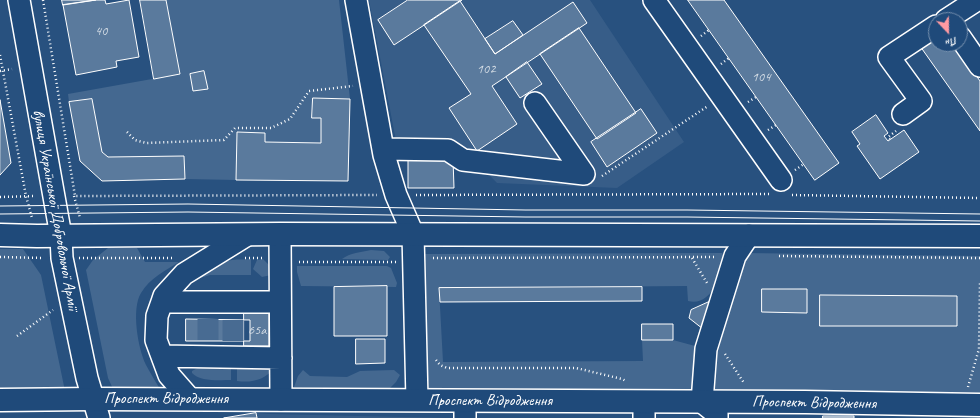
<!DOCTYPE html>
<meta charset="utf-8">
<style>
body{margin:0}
#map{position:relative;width:980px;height:418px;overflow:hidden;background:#28517f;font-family:Caveat,sans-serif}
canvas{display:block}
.north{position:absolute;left:928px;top:12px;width:40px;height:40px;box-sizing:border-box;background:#1f4a7a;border:1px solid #7992af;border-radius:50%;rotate:158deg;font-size:11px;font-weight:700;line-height:16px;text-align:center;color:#fff}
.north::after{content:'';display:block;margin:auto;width:14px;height:18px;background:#ff9aa2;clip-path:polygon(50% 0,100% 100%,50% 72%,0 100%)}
</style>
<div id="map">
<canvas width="980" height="418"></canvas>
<div class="north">Пн</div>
</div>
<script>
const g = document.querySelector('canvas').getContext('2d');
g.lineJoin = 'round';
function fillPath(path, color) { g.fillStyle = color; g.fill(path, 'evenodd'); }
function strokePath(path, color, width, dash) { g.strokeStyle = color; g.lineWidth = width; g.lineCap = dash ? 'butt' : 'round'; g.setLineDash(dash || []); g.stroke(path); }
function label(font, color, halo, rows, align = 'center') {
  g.font = font + ' Caveat,sans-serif'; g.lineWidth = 3; g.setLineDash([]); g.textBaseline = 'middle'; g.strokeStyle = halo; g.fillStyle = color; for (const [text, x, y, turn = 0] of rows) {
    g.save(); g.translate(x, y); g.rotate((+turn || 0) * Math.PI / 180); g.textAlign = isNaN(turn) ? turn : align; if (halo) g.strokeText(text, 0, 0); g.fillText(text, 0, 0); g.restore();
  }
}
fillPath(new Path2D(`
 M369 0H590L684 142 617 188 497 183 461 146H397Z
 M256 413 271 414 447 418H257Z`), '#375d88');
fillPath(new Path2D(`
 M166 0H339L350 99 313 98 312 118H321V143L265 142V133L237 132 236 180 185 179 183 156 108 157 102 152 92 99 69 102 68 94 180 74Z
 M108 248H137L145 262H179C165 271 150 278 141 293 131 309 138 349 146 365 151 374 156 383 162 392L114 391 108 378 86 270 93 260Z
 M0 249H23L41 275 65 391H0Z
 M371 250 384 251 390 257 388 260 342 259C350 253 361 252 371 250Z
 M716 253H722L727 260C720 276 711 307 688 301L687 286 439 288 443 362 643 361 642 340H673L695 346 698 352 693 389 689 395 431 393 424 387 423 254Z
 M744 253 980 256V396L718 394 715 391 718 352Z
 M251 259V275H210L190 281C202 273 217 262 232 260 238 259 245 260 251 259Z
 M263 259 270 266 271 275 262 277 253 269 257 260Z
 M297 266H387L391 268 397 283 396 287 301 286 297 272Z
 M231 365V380C220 380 200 382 192 373V371L201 366Z
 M237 365 274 368C265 380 252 383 237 381Z
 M303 370 310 376 347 377 360 371 394 370 400 375 396 382 388 390 294 387 298 376Z`), '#446890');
const building = new Path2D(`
 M62 0H96L63 5Z
 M96 0H105L106 4 129 0 139 57 116 61 117 67 76 75 63 5Z
 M140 0H166L180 74 154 79Z
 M408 0H462L394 45 378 20Z
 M688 0H724L839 163 815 180Z
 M460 1 495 54 573 2 587 23 492 86 517 124 477 151 449 108 471 94 424 25Z
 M513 21 523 35 495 54 485 39Z
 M579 28 636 113 597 139 540 54Z
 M936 35V44H954L980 81V131L920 46Z
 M527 62 542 84 520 98 506 77Z
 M204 71 208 89 193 91 190 74Z
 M313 98 350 99 348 181 236 180 237 132 265 133V142L321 143V118H312Z
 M92 99 102 152 108 157 184 156 185 179 102 181 80 161 69 102Z
 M0 100 11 163 0 175Z
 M641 109 657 133 607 167 591 142Z
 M876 115 888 133 884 136 888 141 904 130 919 152 880 179 857 146 860 144 852 132Z
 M453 159 454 188H408V160Z
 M387 286V336H334V287Z
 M642 287V301L440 302 439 288Z
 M762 289H807V313L762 312Z
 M820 295 957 296V326H820Z
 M711 301 703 329 689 318 691 310Z
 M244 313H269V346H244Z
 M186 319 250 320V341H186Z
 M642 324H673V340H642Z
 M356 339H385V363L356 364Z
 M256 413 257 418H224Z
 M823 416H854V418H823Z`);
fillPath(building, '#5a7a9d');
strokePath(building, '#fff', 1);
strokePath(new Path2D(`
 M208 319V341
 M233 320V341`), '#486b92', 21, [21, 10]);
const minor = new Path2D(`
 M19 0 61 236 62 258 87 378 99 418
 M356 0 384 155 396 195 413 234 417 400
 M654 0 781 180
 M946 20 977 0
 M960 37 980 66
 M903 114 921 101 889 57 936 26
 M383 149 448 150 463 160 584 174 535 103
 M280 234 281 400
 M162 302H280
 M162 356 281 358
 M190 399 169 375 156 340 157 316 162 302 164 296 184 274 247 235
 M644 402V418
 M465 418V401
 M717 418V414L702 402 706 349 735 256 749 235`);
const major = new Path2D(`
 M0 235 37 236 280 234 980 236
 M0 400 93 399 805 402 980 405`);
strokePath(minor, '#fff', 24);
strokePath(major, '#fff', 25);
strokePath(new Path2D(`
 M43 0 75 196 377 195
 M701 36 709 30
 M0 55 26 196 32 218
 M721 64 729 58
 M0 71 12 69
 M748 102 756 97
 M768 130 776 125
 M127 132 135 140 146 143 224 140 235 128H271L290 119 309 91 353 86
 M890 139 888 137 896 131
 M795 170 804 164
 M602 176 708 106
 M416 195 769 194
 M792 195 980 198
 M74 196 80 218
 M0 197 35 196
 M779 256 980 258
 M0 257 44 258
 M79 258H174
 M245 258H262
 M433 258 716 257
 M692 258 707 283
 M299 262H396
 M17 336 53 310
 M725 354 744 383
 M436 360 440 365 447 368H576L622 379 626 381
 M968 387 979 349 980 281`), '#fff', 2.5, [1, 3]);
strokePath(minor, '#1f4a7a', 21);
strokePath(major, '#1f4a7a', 22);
strokePath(new Path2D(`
 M0 206 188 204 525 210H687L980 214
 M0 214 188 212 525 217H687L980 221`), '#fff', 1);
label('14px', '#d6dee6', null, [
 ["40",101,31],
 ["102",486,69],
 ["104",761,77],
 ["65а",257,330]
]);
label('16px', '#fff', '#1f4a7a', [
 ["вулиця Української Добровольчої Армії",55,210,80],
 ["Проспект Відродження",166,399],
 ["Проспект Відродження",490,401],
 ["Проспект Відродження",814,403,1]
]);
</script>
